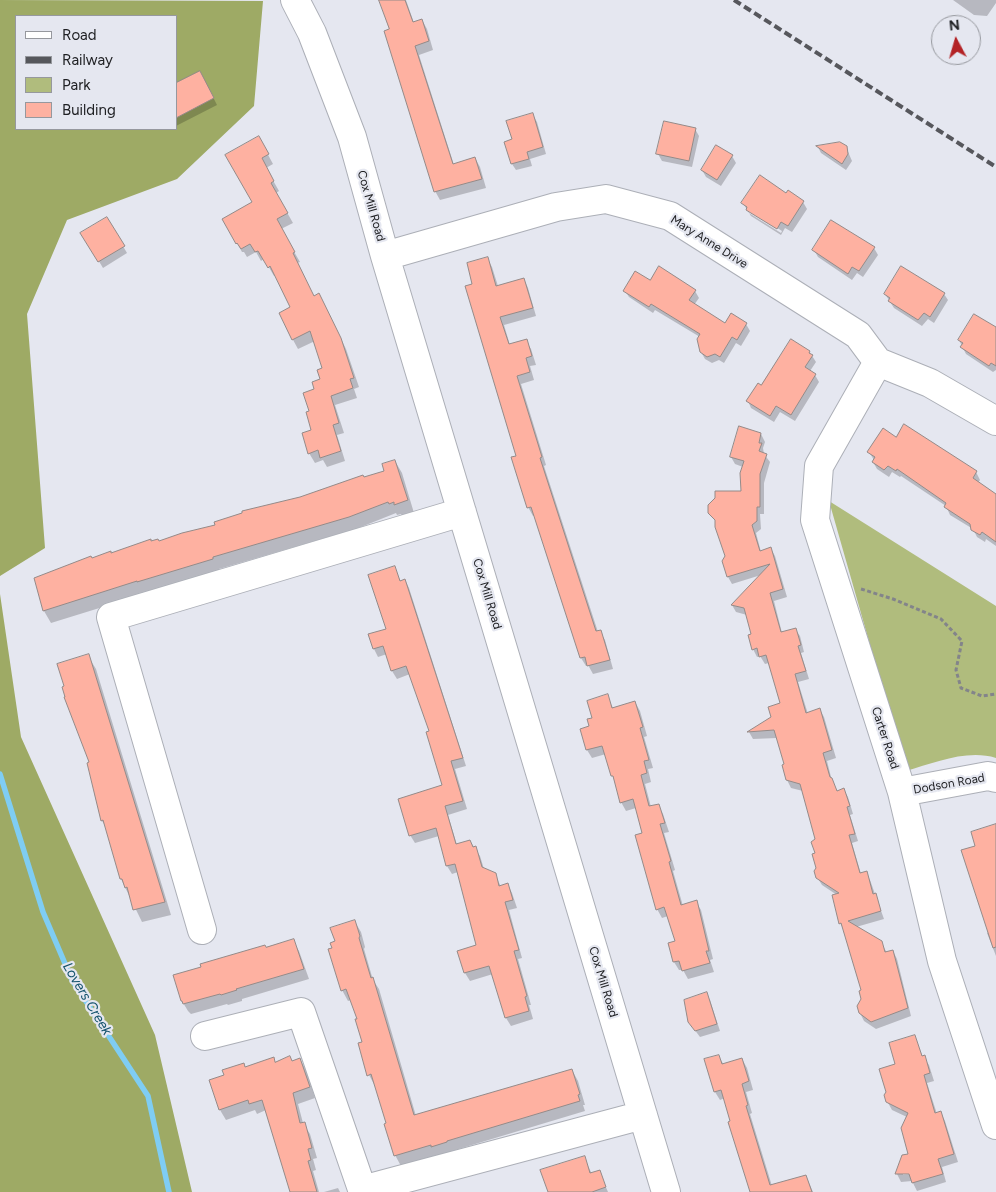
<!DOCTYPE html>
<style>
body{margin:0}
#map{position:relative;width:996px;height:1192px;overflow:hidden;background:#e5e7f0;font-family:Figtree,sans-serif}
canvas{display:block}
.legend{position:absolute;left:15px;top:15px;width:162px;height:115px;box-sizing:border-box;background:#e5e7f0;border:1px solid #96989e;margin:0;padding:6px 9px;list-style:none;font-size:15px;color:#202124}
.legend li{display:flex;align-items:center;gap:10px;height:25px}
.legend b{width:25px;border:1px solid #96989e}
.north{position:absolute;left:931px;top:15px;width:50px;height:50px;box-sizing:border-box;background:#e5e7f0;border:1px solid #96989e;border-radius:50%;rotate:354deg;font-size:14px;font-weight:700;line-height:20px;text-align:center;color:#202124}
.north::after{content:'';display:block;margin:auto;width:18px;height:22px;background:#b32225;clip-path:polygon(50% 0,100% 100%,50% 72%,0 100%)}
</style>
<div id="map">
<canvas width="996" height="1192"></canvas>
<ul class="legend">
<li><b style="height:6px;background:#fff"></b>Road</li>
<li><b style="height:6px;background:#56575c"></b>Railway</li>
<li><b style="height:14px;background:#b0bc7d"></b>Park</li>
<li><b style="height:14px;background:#feb1a1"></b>Building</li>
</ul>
<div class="north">N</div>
</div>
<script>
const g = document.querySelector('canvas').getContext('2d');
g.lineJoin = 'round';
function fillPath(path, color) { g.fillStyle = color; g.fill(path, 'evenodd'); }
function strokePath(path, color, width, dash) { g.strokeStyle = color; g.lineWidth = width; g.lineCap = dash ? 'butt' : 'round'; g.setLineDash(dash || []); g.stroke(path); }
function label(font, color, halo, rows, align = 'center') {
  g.font = font + ' Figtree,sans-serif'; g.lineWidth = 4.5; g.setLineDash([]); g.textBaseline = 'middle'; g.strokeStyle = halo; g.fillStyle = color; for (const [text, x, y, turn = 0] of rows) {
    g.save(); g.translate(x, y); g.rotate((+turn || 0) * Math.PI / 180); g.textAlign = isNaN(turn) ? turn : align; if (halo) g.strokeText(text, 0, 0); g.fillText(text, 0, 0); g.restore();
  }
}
fillPath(new Path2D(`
 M829 501 996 606V758C967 749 934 763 906 771Z`), '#b0bc7d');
fillPath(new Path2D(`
 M0 0 263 1 254 106 177 179 67 220 27 314 45 548 0 576ZM16 16H176V129H16Z
 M0 594 21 737 155 1035 192 1192H0Z`), '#9eaa65');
fillPath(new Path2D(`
 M380 0H406L414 23 422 20 427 29 433 50 419 55 454 165 475 158 480 167 486 188 440 200 435 191 390 30Z
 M953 0H996V3L987 16 974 15Z
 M204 79 217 105 176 126V85Z
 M533 115 537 122 546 154 530 159 532 166 516 170 512 164 513 140Z
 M695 129 699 136 692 167 662 161 658 154Z
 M259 138 273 164 266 168 279 191 276 193 293 223 281 229 300 262 297 263 314 297 324 304 346 349 359 387 354 389 357 398 335 405 344 433 337 435 345 461 327 467 323 460 315 463 309 453 313 431 311 411 316 390 322 380 324 369 315 341 298 349 286 327 292 308 276 275 274 276 264 259 261 261 256 252 247 257 244 252H242L224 220 253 203Z
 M818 147H846L852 161 846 170 821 153Z
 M732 156 736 163 721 186 706 177 702 170Z
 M787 195 803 202 807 209 792 232 785 228 781 235 751 216 749 213 781 233 782 231 749 210V213L743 203Z
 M107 219 127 253 103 268 82 233Z
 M874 248 878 255 863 277 857 273 852 280 818 257 814 250Z
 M487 258 492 267 498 286 524 279 528 288 536 316 504 325 510 345 526 341 531 349 536 365 530 366 534 380 521 384 546 465 544 466 598 632H600L605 640 613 669 593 674 588 665 586 666 581 658 535 515 533 516 528 507 518 457 474 285Z
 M650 282 695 291 699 298 694 305 726 325 732 315 746 324 750 331 741 346 736 343 724 363 719 360 712 363 705 359 701 352 700 337 655 310 653 313 629 297 625 291Z
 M885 294H944L948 300 934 323 928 319 922 326 894 308Z
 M996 329V370L993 372 966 354 959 340Z
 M809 351 816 362 810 371 815 375 819 382 795 421 780 412 774 422 751 408 748 401 762 387Z
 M761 434 765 442 763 448 764 454 770 462 764 483V514H760L761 529 756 533 761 552 771 549 775 556 787 597 774 601 782 633 795 629 800 636 804 652 801 653 809 679 798 682 808 714 820 710 824 717 836 758 827 761 832 781 838 792 844 790 848 797 853 814 850 815 858 841 852 843 861 874 866 872 870 880 884 919 856 927 881 942 887 953 893 951 897 959 911 1016 876 1029 864 1021 860 1013 862 991 844 930 840 923 837 895 822 885 817 877V839L803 791 791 788 787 780 786 765 777 738 753 739 749 732 772 718 782 704 769 663 765 664 760 656 757 657 753 649 752 635 747 615 736 612 732 605 761 575 732 584 728 577 723 561 726 557 717 523 710 512 742 492 743 467 735 464 731 457Z
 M896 438 976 472 980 480 978 483 996 495V546L986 539 985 542 977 537 973 529 950 515 946 506 901 476 900 477 892 472 889 477 877 469 873 462 874 460 869 452Z
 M395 461 402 473 414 513 402 516 401 514 397 515 396 513 356 529 219 569V571L51 623 44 611 35 578 92 559 159 543 217 526 386 472Z
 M394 567 401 582 405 580 409 588 466 766 455 769 467 809 448 815 457 845 470 841 480 856 484 869 495 874 501 887 508 885 512 893 517 908 509 910 522 958 518 959 531 1005H529L533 1019 511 1026 506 1018 493 974 470 981 465 973 478 946 458 872 452 874 447 866 439 836 415 843 410 835 444 786 431 731 410 674 397 679 392 671 387 654 378 657 374 649 387 630Z
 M88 656 96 669 171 915 142 922 121 879 106 827 102 821 95 797 90 763Z
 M607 696 613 708 635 702 640 711 647 736 644 737 653 768 648 769 651 782 645 784 651 807 658 805 663 814 669 832 664 833 675 870 673 871 683 906 696 902 701 910 713 959 710 960 714 972 688 979 683 970H679L674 962 669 943 676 942 668 916 662 918 657 909 644 834 636 808 626 811 621 802 606 754 592 758 587 750 593 718Z
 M996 825V956L987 933 989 932 977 847Z
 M355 922 361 932 365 947 364 949 373 980 379 989 416 1116 572 1070 578 1081 585 1105H583L585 1111 452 1151V1153L438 1157 437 1155 401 1166 395 1155 388 1124 375 1086 369 1075 358 1020 351 1000 348 1001 342 990 333 949 336 942Z
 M293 941 299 951 309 979 242 999V1001L228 1005 227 1004 191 1014 188 1011 182 1001 203 968Z
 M706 993 710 1000 720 1031 700 1037 694 1029Z
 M914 1036 923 1057 929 1065 934 1081 927 1083 937 1114 941 1113 945 1121 958 1162 942 1167 946 1182 917 1191 912 1181 901 1182 897 1174 903 1156 910 1154 907 1117 892 1110 887 1101 897 1065ZM903 1173 915 1174 903 1175Z
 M719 1057 724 1065 742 1059 747 1068 753 1090 746 1092 752 1113 750 1114 772 1186 806 1176 813 1192H751L725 1098 720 1100 715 1092Z
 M273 1058 276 1063 292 1062 300 1059 306 1070 315 1098 298 1104 303 1123 310 1134 317 1158 313 1159 316 1170 313 1171 319 1192H300L266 1110 257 1114 255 1110 226 1120 220 1110 210 1081Z
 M584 1158 592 1174 599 1171 608 1192H549Z
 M338 1188 340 1192H324Z`), '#0003');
strokePath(new Path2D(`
 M0 774 43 912 72 980 148 1096 169 1192`), '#7fcdf3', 5.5);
const building = new Path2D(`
 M379 0H405L413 22 422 19 429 41 415 46 453 164 475 157 482 179 434 192 384 31 389 29Z
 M200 71 214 98 176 118V83Z
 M533 113 543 147 527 152 529 159 511 164 504 142 512 139 506 121Z
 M664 121 696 128 689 161 656 154Z
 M259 136 269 154 262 158 274 181 271 183 288 213 277 219 295 252 293 253 314 296 319 293 341 338 354 378 350 379 353 388 331 396 339 423 333 425 341 451 320 458 318 450 308 454 302 433 311 430 306 412 309 411 303 393 314 389 312 382 320 379 317 370 322 368 310 331 292 340 279 313 290 307 270 266 268 268 258 251 255 252 250 244 241 249 237 243 236 244 222 219 252 202 225 155Z
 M840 142 847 146 848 154 842 164 816 146Z
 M716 145 733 155 717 180 701 170Z
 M760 175 786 193 788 190 804 201 788 226 781 222 777 229 746 210 747 207 741 203Z
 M107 217 125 246 98 262 80 233Z
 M831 220 875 247 859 271 852 267 848 274 812 250Z
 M488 257 496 286 524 278 533 308 500 317 509 344 527 339 532 356 526 358 530 372 517 376 542 457 540 458 596 631 601 630 610 660 587 666 585 657 580 658 531 507 527 508 511 457 516 456 465 286 472 284 467 263Z
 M659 266 696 290 689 300 725 323 731 313 747 323 737 340 732 337 720 357 715 354 707 357 700 352 697 339 700 334 651 304 649 307 623 291 635 271 650 280Z
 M901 266 945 293 930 317 924 313 918 320 888 301 890 298 884 294Z
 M974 314 996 327V366L991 363 989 366 960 347 963 343 958 340Z
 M791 339 810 351 809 353 813 355 805 367 816 374 791 415 776 406 770 416 746 401 758 383 761 385Z
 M904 424 977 471 973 478 996 494V542L982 532 980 535 971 530 970 524 944 507 946 503 897 469 896 471 888 466 884 470 872 462 875 457 867 452 883 428 896 437Z
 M739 426 761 433 759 443H762L759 451 767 454 760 474V507H757V521L752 525 760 551 771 547 783 589 770 593 781 632 796 628 801 645 798 646 806 671 795 674 806 713 820 708 832 750 823 753 830 777 832 778 837 791 844 788 850 806 847 807 855 834 849 835 860 873 867 871 873 894 876 893 881 911 848 921 882 941 885 952 893 950 908 1008 871 1022 859 1013 857 1006 861 999 859 991 861 990 841 923 839 924 832 895 839 893 816 878 814 871 816 868 812 854 815 853 811 842 815 839 800 784 786 780 782 765 784 764 774 730 747 732 771 717 768 707 780 703 766 655 759 657 757 648 752 650 748 635 751 634 744 608 731 605 770 564 727 577 722 561 725 556 715 527V520L708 513V505L715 498V491H741L740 473 744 461 730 457Z
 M395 460 408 500 394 505V502L389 504 388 502 349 517 213 557V559L180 569 137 582V581L43 611 34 578 91 556 92 558 111 551V553L151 539V541L158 539 159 541 182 533 215 525 214 522 242 513V511L300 497 363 475 364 477 384 471 382 464Z
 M395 566 400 581 405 579 463 758 451 761 463 801 445 806 456 844 470 840 473 847 476 846 482 867 496 873 499 886 508 883 513 900 505 902 519 950 514 951 527 996 525 997 529 1011 505 1018 489 966 464 973 457 951 476 945 455 864 446 866 436 828 409 836 398 799 442 785 426 732 429 731 406 666 391 671 383 646 373 649 368 634 386 629 368 575Z
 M89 654 165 902 133 910 127 887 125 888 122 879H120L103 820 101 821 87 763 89 762 64 697H65L62 687 64 686 57 664Z
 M608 694 612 708 635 701 643 727 640 728 649 760 644 761 647 773 641 775 649 806 659 804 665 823 660 824 671 861 669 862 681 905 697 900 709 951H706L710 963 682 971 679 961 673 962 668 943 675 941 664 907 656 910 635 835 642 833 633 799 620 803 613 776H611L602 746 586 750 580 729 589 726 587 719 592 718 587 701Z
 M996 824V947L993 948 961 850 975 846 971 832Z
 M355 920 360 936 359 938 371 978 373 977 414 1115 572 1069 580 1094 578 1095 580 1101 447 1141V1142L431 1147V1145L394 1156 384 1124 386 1123 371 1074 367 1076 358 1043 362 1042 355 1019H357L346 989 341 991 328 949 332 948 330 943 335 941 330 928Z
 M294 939 304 969 236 989 237 990 221 995 220 994 183 1004 182 1001H181L173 975 201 967 200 964 265 945 266 947Z
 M707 992 717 1024 695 1031 688 1022 684 1000Z
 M915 1035 922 1056 925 1055 930 1073 924 1075 935 1113 941 1111 954 1154 938 1159 943 1174 912 1183 909 1174H895L902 1155 908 1154 901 1128 908 1113 886 1102 884 1095 886 1092 879 1069 895 1064 889 1043Z
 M719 1055 722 1064 742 1058 749 1081 742 1084 748 1105 746 1106 770 1185 806 1175 812 1192H750L728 1122 730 1121 721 1090 714 1092 704 1059Z
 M290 1056 292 1061 300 1058 310 1087 293 1093 300 1123 305 1122 312 1148 308 1149 311 1160 308 1161 317 1192H290L262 1100 249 1104 248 1100 219 1110 209 1080 224 1075 222 1070 244 1063 245 1067 274 1057 275 1062Z
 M585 1156 590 1173 600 1170 606 1187 592 1192H548L540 1170Z`);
fillPath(building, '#feb1a1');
strokePath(building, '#948a88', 1);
const minor = new Path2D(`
 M295 0 312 33 352 137 385 256 666 1192
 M385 256 556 207 606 199 670 216 858 335 878 362 930 383 996 421
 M878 362 819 466 815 520 902 792 942 961 996 1125
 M902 792 988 776 996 778
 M202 930 111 617 462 512
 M205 1036 301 1012 363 1192
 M362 1190 643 1115`);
strokePath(minor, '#acafb7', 30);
strokePath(new Path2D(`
 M861 589 893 599 941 619 962 641 956 670 961 688 982 696 996 694`), '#83848a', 3, [4, 2.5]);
strokePath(minor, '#fff', 28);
strokePath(new Path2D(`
 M734 0 996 167`), '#56575c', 4, [8, 4]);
label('12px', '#202124', '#e5e7f0', [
 ["Cox Mill Road",371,206,74],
 ["Mary Anne Drive",709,242,32],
 ["Cox Mill Road",487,594,73],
 ["Carter Road",885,738,72],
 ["Dodson Road",949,784,-10],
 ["Cox Mill Road",603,982,73]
]);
label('italic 14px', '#12516b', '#e5e7f0', [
 ["Lovers Creek",87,999,59]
]);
</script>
